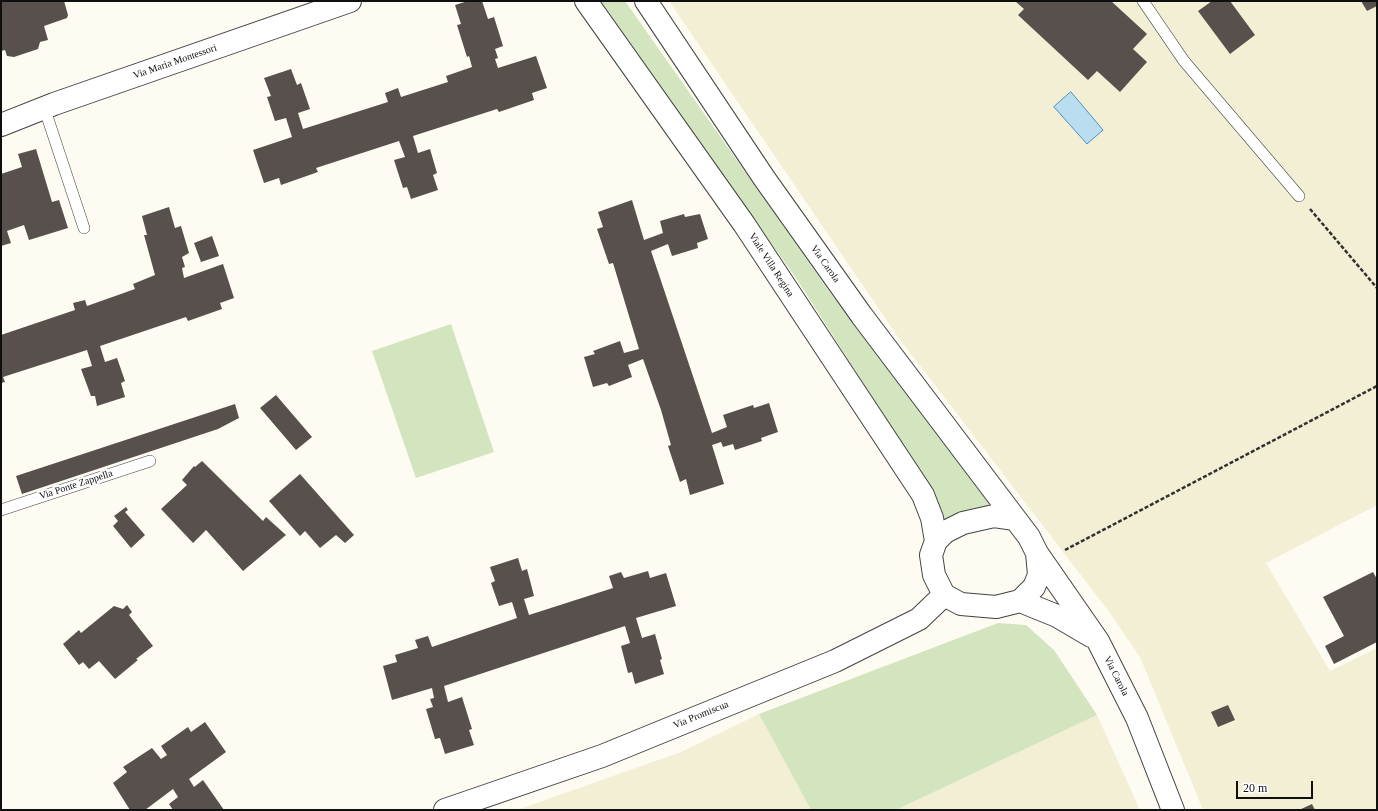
<!DOCTYPE html>
<style>
body{margin:0}
#map{position:relative;width:1378px;height:811px;overflow:hidden;background:#fefbf2;font-family:Georgia,serif}
canvas{display:block}
.frame{position:absolute;inset:0;border:2px solid #0f0f0f;pointer-events:none}
.scale{position:absolute;left:1236px;top:781px;width:77px;height:18px;box-sizing:border-box;border:2px solid #0f0f0f;border-top:0;padding-left:5px;font-size:12px;line-height:14px;white-space:nowrap;color:#0f0f0f;-webkit-text-stroke:3px #fff;paint-order:stroke}
</style>
<div id="map">
<canvas width="1378" height="811"></canvas>
<div class="frame"></div>
<div class="scale">20 m</div>
</div>
<script>
const g = document.querySelector('canvas').getContext('2d');
g.lineJoin = 'round';
function fillPath(path, color) { g.fillStyle = color; g.fill(path, 'evenodd'); }
function strokePath(path, color, width, dash) { g.strokeStyle = color; g.lineWidth = width; g.lineCap = dash ? 'butt' : 'round'; g.setLineDash(dash || []); g.stroke(path); }
function label(font, color, halo, rows, align = 'center') {
  g.font = font + ' Georgia,serif'; g.lineWidth = 4; g.setLineDash([]); g.textBaseline = 'middle'; g.strokeStyle = halo; g.fillStyle = color; for (const [text, x, y, turn = 0] of rows) {
    g.save(); g.translate(x, y); g.rotate((+turn || 0) * Math.PI / 180); g.textAlign = isNaN(turn) ? turn : align; if (halo) g.strokeText(text, 0, 0); g.fillText(text, 0, 0); g.restore();
  }
}
fillPath(new Path2D(`
 M669 1H1377V505L1266 563 1330 671 1377 648V810H1315L1312 804 1299 810H1203L1140 657 1110 613 898 337Z
 M759 714 811 810H517L681 752Z
 M1097 715 1140 810H896Z`), '#f2efd4');
fillPath(new Path2D(`
 M599 1H625L831 294 989 502 990 511 944 523 930 487 796 278Z
 M451 324 494 452 416 478 372 351Z
 M998 623 1026 625 1054 650 1097 715 896 810H811L759 714Z`), '#d3e5be');
const water = new Path2D(`
 M1071 92 1103 130 1087 144 1054 107Z`);
fillPath(water, '#bbddf0');
strokePath(water, '#4992c0', 1);
fillPath(new Path2D(`
 M1 1H37V2L41 1H64L68 15 67 18 44 26 48 40 40 42 38 49 14 57 7 56 5 50 1 51Z
 M468 1H482L488 19 494 17 503 46 495 49 498 58 495 59 498 68 536 56 547 88 532 93 534 100 499 112 497 109 413 136 418 153 430 149 437 173 433 175 438 190 411 199 407 187 403 188 394 160 405 157 399 141 316 168 318 172 281 185 279 178 264 183 253 150 292 137 286 118 275 121 267 97 271 96 264 78 291 69 297 85 301 83 310 109 298 113 303 129 388 102 385 93 398 88 401 97 448 82 446 76 472 67 469 56 467 57 457 25 461 24 455 5Z
 M1015 1H1111L1147 34 1133 49 1147 62 1120 92 1097 71 1088 80 1018 15 1024 9Z
 M1212 1H1230L1255 35 1230 54 1198 11Z
 M1361 1H1377V6L1367 11Z
 M36 149 52 202 59 200 68 228 29 240 24 225 7 231 11 243 1 246V174L22 167 18 154Z
 M632 200 644 240 663 233 660 221 684 214 685 217 700 214 708 239 697 243 698 248 672 256 668 244 651 251 712 433 727 427 723 415 753 405 754 408 769 403 778 432 761 438 762 441 735 450 733 444 723 447 721 442 712 445 724 484 690 495 686 479 680 482 668 446 671 445 661 410 643 359 628 365 632 377 609 386 607 383 593 387 584 357 595 354 593 351 620 341 624 353 639 349 613 263 609 264 597 229 603 227 598 212Z
 M169 207 175 228 181 226 189 253 182 257 185 267 182 268 184 278 223 264 234 298 220 303 222 309 188 321 186 317 100 346 105 362 117 358 125 381 121 383 125 397 97 406 95 396H91L81 369 92 366 87 350 3 377 5 382 1 383V335L75 310 73 303 85 300 87 306 135 289 133 284 155 275 144 235H147L142 216Z
 M212 236 219 256 201 262 194 243Z
 M276 395 312 437 296 450 260 408Z
 M235 404 239 418 218 429 22 494 16 476Z
 M202 461 263 521 266 517 286 535 243 571 206 530 193 543 161 509 187 485 182 480 194 466 195 467Z
 M300 474 354 535 345 543 336 535 320 548 305 531 300 536 269 501Z
 M126 507 128 510 125 512 145 535 131 548 113 526 118 521 114 516Z
 M518 558 522 571 527 569 534 596 524 599 529 615 613 588 609 576 621 572 624 578 648 571 650 578 666 573 676 606 636 618 642 638 655 634 662 659 660 660 664 674 635 684 632 672 628 673 621 646 630 643 625 626 444 686 448 702 462 697 472 729 469 730 474 745 445 754 440 738 435 739 426 709 433 707 430 699 434 698 432 688 392 700 383 666 397 662 395 655 418 648 415 640 428 636 432 647 517 618 512 602 499 606 491 583 495 581 490 567Z
 M1373 572 1377 579V642L1334 664 1325 646 1344 636 1323 597Z
 M127 605 132 612 129 615 153 646 136 659 138 660 115 679 99 661 89 669 83 662 79 665 63 644 79 630 81 633 114 606 123 609Z
 M1228 705 1235 720 1218 727 1211 712Z
 M205 722 226 752 189 779 194 787 203 780 224 810H173L169 804 178 797 173 789 145 810H130L113 783 127 772 123 767 152 748 161 759 167 755 161 746 188 727 191 732Z
 M1312 804 1315 810H1299Z`), '#57504c');
const lane = new Path2D(`
 M1143 1 1184 61 1299 196
 M44 107 84 228
 M1 510 150 461`);
const street = new Path2D(`
 M586 1 744 224 923 495 932 518 936 541
 M646 1 764 178 862 316 1029 537 1037 553 1039 575 1034 587 1020 601 996 607 961 604 944 595 934 575 931 555 936 541 945 532 963 523 994 516 1015 519
 M1 125 54 104 350 1
 M1037 553 1098 641 1137 718 1173 810
 M1020 601 1057 616 1091 636
 M445 810 602 756 835 661 919 619 944 595`);
strokePath(lane, '#424242', 12);
strokePath(street, '#424242', 24);
strokePath(new Path2D(`
 M1310 209 1377 288
 M1065 550 1377 386`), '#313131', 2.5, [4, 2]);
strokePath(lane, '#fff', 11);
strokePath(street, '#fff', 22);
label('10px', '#0f0f0f', '#fff', [
 ["Via Maria Montessori",175,62,-19],
 ["Via Carola",825,264,55],
 ["Viale Villa Regina",771,265,57],
 ["Via Ponte Zappella",76,485,-18],
 ["Via Carola",1116,676,63],
 ["Via Promiscua",701,715,-22]
]);
</script>
